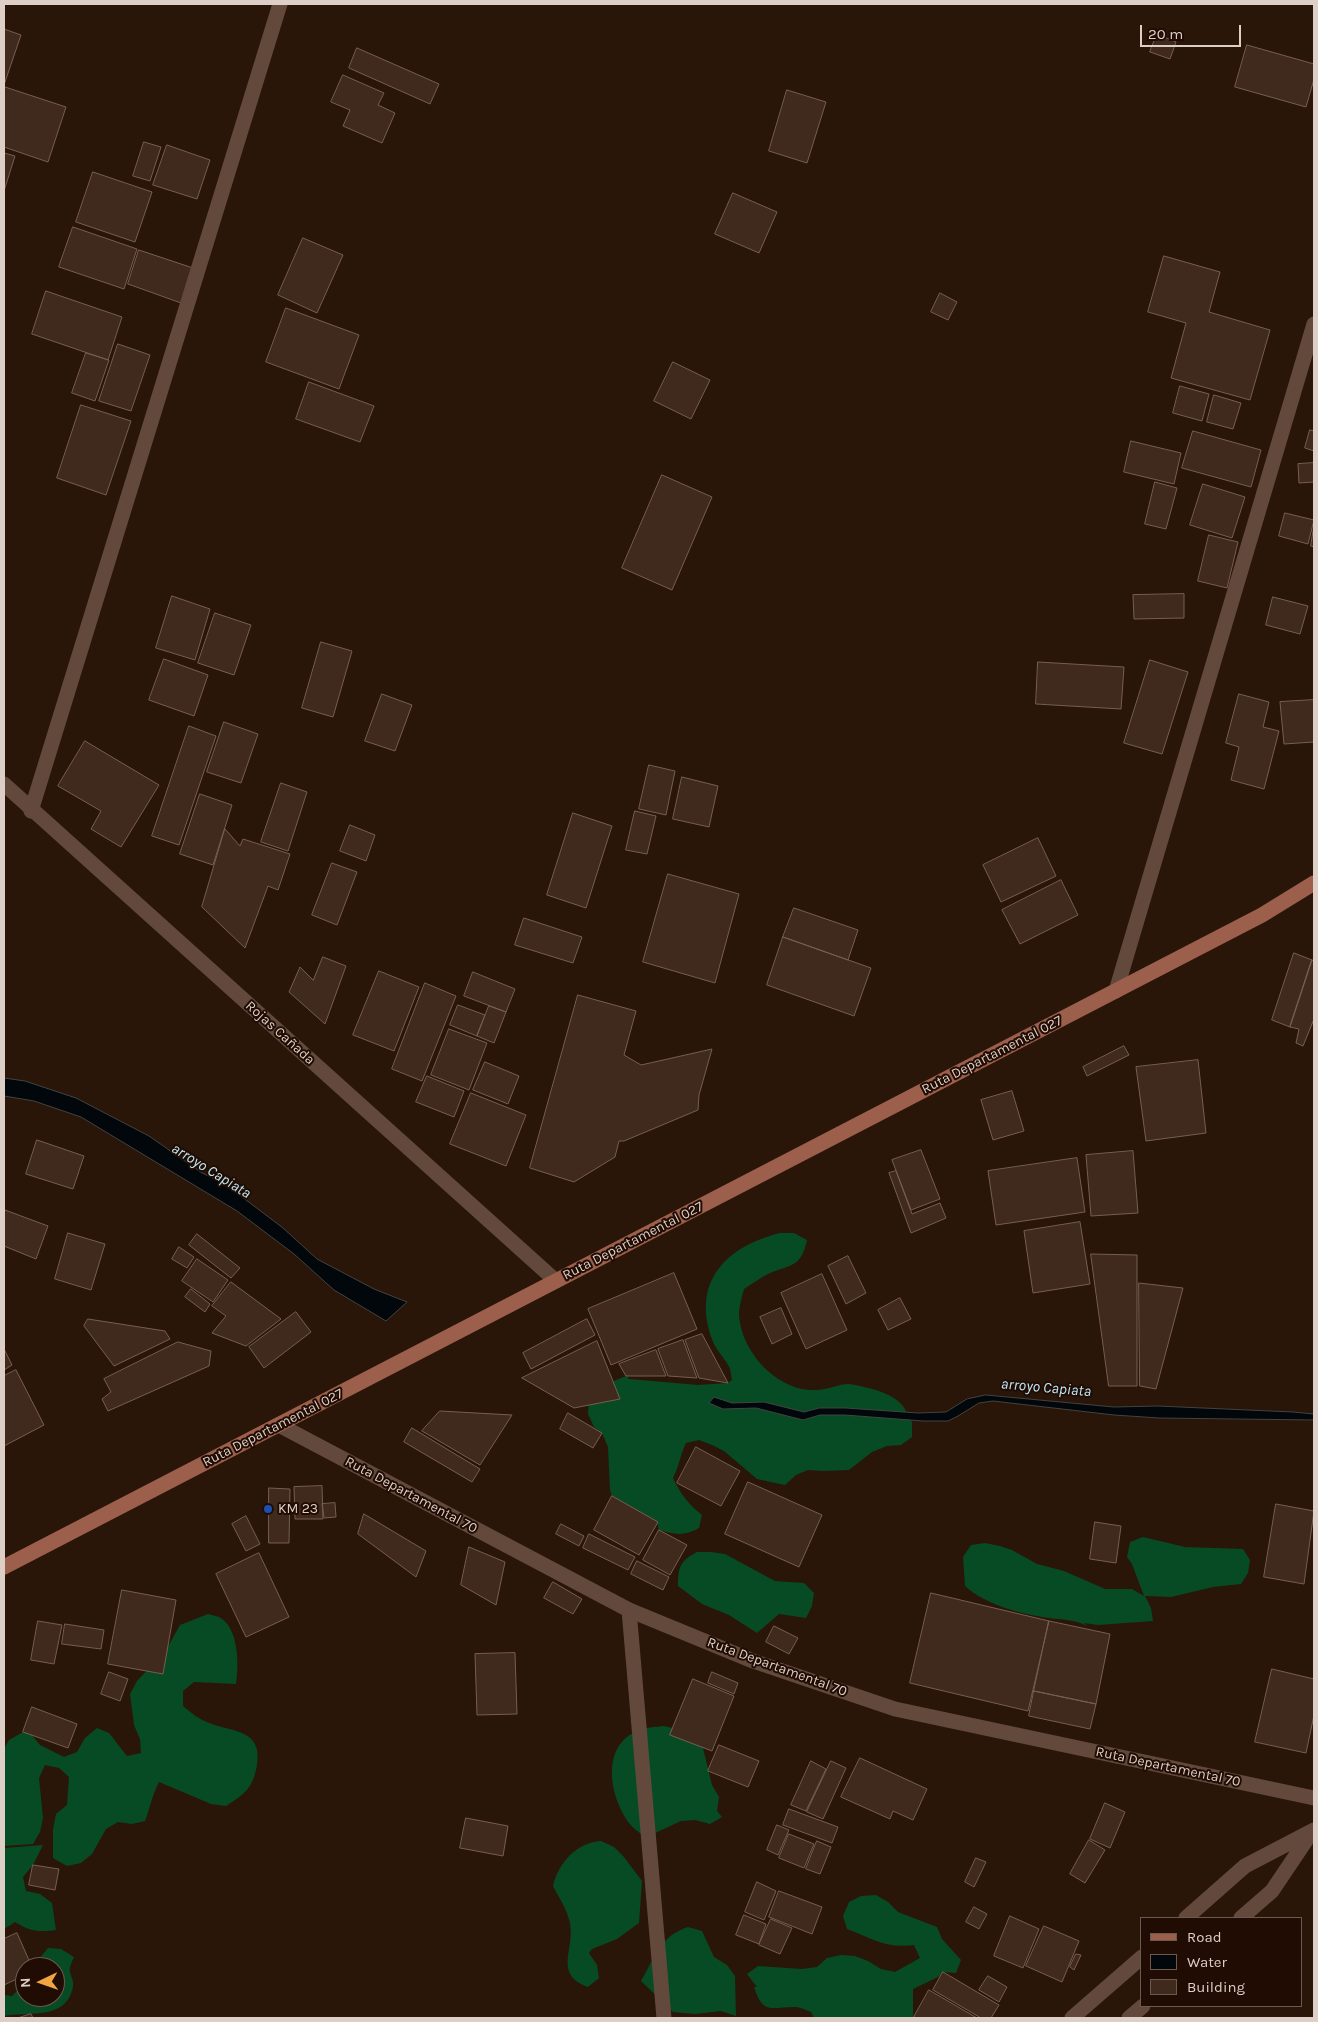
<!DOCTYPE html>
<meta charset="utf-8">
<style>
body{margin:0}
#map{position:relative;width:1318px;height:2022px;overflow:hidden;background:#2a1509;font-family:Karla,sans-serif}
canvas{display:block}
.frame{position:absolute;inset:0;border:5px solid #ddcec6;pointer-events:none}
.legend{position:absolute;left:1140px;top:1917px;width:162px;height:90px;box-sizing:border-box;background:#200c03;border:1px solid #6c5a51;margin:0;padding:6px 9px;list-style:none;font-size:15px;color:#ddcec6}
.legend li{display:flex;align-items:center;gap:10px;height:25px}
.legend b{width:25px;border:1px solid #6c5a51}
.north{position:absolute;left:15px;top:1957px;width:50px;height:50px;box-sizing:border-box;background:#200c03;border:1px solid #6c5a51;border-radius:50%;rotate:267deg;font-size:14px;font-weight:700;line-height:20px;text-align:center;color:#ddcec6}
.north::after{content:'';display:block;margin:auto;width:18px;height:22px;background:#f1a540;clip-path:polygon(50% 0,100% 100%,50% 72%,0 100%)}
.scale{position:absolute;left:1140px;top:25px;width:101px;height:22px;box-sizing:border-box;border:2px solid #ddcec6;border-top:0;padding-left:6px;font-size:15px;line-height:18px;white-space:nowrap;color:#ddcec6;-webkit-text-stroke:4px #200c03;paint-order:stroke}
</style>
<div id="map">
<canvas width="1318" height="2022"></canvas>
<div class="frame"></div>
<ul class="legend">
<li><b style="height:6px;background:#9c5f4c"></b>Road</li>
<li><b style="height:14px;background:#01070a"></b>Water</li>
<li><b style="height:14px;background:#40291d"></b>Building</li>
</ul>
<div class="north">N</div>
<div class="scale">20 m</div>
</div>
<script>
const g = document.querySelector('canvas').getContext('2d');
g.lineJoin = 'round';
function fillPath(path, color) { g.fillStyle = color; g.fill(path, 'evenodd'); }
function strokePath(path, color, width, dash) { g.strokeStyle = color; g.lineWidth = width; g.lineCap = dash ? 'butt' : 'round'; g.setLineDash(dash || []); g.stroke(path); }
function label(font, color, halo, rows, align = 'center') {
  g.font = font + ' Karla,sans-serif'; g.lineWidth = 4; g.setLineDash([]); g.textBaseline = 'middle'; g.strokeStyle = halo; g.fillStyle = color; for (const [text, x, y, turn = 0] of rows) {
    g.save(); g.translate(x, y); g.rotate((+turn || 0) * Math.PI / 180); g.textAlign = isNaN(turn) ? turn : align; if (halo) g.strokeText(text, 0, 0); g.fillText(text, 0, 0); g.restore();
  }
}
fillPath(new Path2D(`
 M780 1233H794L807 1240C801 1268 791 1264 768 1274 760 1278 752 1284 744 1289 742 1297 739 1306 739 1315 741 1350 774 1388 810 1390 815 1390 820 1390 825 1389 836 1387 843 1382 855 1385 870 1388 893 1393 903 1406 907 1411 907 1418 912 1422V1437L901 1445 887 1446 872 1452 849 1470 821 1471 808 1470 796 1475 785 1485 757 1479 724 1451 712 1445 699 1440 686 1443C680 1455 679 1467 673 1478 680 1493 688 1504 702 1515L699 1528C684 1536 676 1535 659 1530L657 1522 612 1496 610 1490 608 1447 602 1433 594 1427 588 1414 589 1399 599 1387 626 1376 629 1379 698 1385 728 1383 732 1380C731 1375 731 1369 728 1365 723 1356 715 1349 712 1339 691 1281 727 1246 780 1233Z
 M1143 1537 1185 1547 1243 1549 1250 1560 1248 1573 1241 1584 1213 1587 1171 1597 1145 1596 1151 1608 1153 1621 1098 1625 1084 1623 1087 1626C1074 1619 1063 1620 1049 1618 1021 1614 986 1605 965 1586L963 1557 971 1545 985 1543 1000 1546 1012 1550 1037 1564 1064 1571 1105 1589H1132L1144 1596 1132 1564 1127 1557 1130 1542Z
 M697 1552H711L725 1554 775 1581 804 1583 814 1593 812 1606 806 1618 779 1614 757 1633 729 1615 702 1604 678 1586C678 1567 680 1561 697 1552Z
 M208 1614C211 1615 216 1616 219 1617 239 1627 239 1666 236 1684L194 1682 183 1691V1706C191 1713 199 1719 209 1723 232 1732 263 1729 257 1765 253 1788 245 1794 226 1806L211 1804 159 1782C152 1795 150 1808 145 1821L132 1824 118 1822 106 1829 92 1854 81 1863 67 1866 53 1858V1829L56 1814 67 1805 69 1777 59 1768 45 1765 39 1778 43 1818 40 1832 33 1844 4 1846V1749L9 1740 23 1732 31 1734 40 1745 64 1757 77 1752 85 1738 97 1728 109 1733 127 1756 141 1753 140 1739 134 1725 130 1694 137 1681 166 1650 180 1625Z
 M664 1726 677 1729 702 1744 712 1785 719 1797 717 1811 722 1817 710 1824 695 1820 681 1821 655 1833 641 1834C637 1831 632 1827 629 1823 610 1797 600 1747 637 1731 645 1727 655 1727 664 1726Z
 M601 1841 614 1847 624 1857 642 1881 639 1923 617 1939 592 1949 589 1953 597 1965 599 1978 588 1987C553 1974 575 1950 570 1923 567 1909 559 1898 553 1886 559 1862 576 1843 601 1841Z
 M43 1845 33 1865 23 1877 26 1891 40 1894 52 1903 56 1930C38 1932 31 1932 15 1922L4 1929V1848Z
 M876 1895 888 1902 898 1912 937 1927 942 1939 961 1960 956 1973 943 1972 938 1977 913 1989V2018H814L811 2012C806 2010 800 2007 795 2007 771 2007 763 2015 754 1987H757L747 1974 758 1966 802 1969 817 1967 827 1958 841 1955 855 1956 868 1961 881 1969 895 1972 920 1958 914 1945C885 1949 872 1938 847 1929L843 1916 849 1902 861 1896Z
 M688 1927 702 1931 714 1957 727 1965 735 1976 736 2016 721 2011 695 2014 673 2012 641 1981C655 1957 660 1936 688 1927Z
 M48 1948 61 1949 74 1957C72 1962 69 1967 70 1972 71 1977 74 1981 73 1987 66 2021 29 2011 4 2016V1995L12 1996 25 1983V1997H55V1967H36L39 1959Z`), '#064b24');
const water = new Path2D(`
 M4 1078 25 1081 76 1098 149 1136 202 1173 225 1184 283 1228 317 1259 374 1289 407 1302 386 1321 334 1290 294 1254 237 1211 81 1117 34 1101 4 1096Z
 M986 1395 1114 1407 1158 1406 1293 1412 1314 1414V1420L1159 1418 1114 1415 993 1401 979 1403 958 1416 948 1421H923L845 1415H820L803 1420 756 1408 723 1409 709 1403 714 1397 732 1403 764 1402 804 1412 819 1408H846L918 1413 946 1412 967 1399Z`);
fillPath(water, '#01070a');
strokePath(water, '#434342', 1);
const building = new Path2D(`
 M4 29 21 35 4 85Z
 M1157 34 1176 42 1170 59 1150 52Z
 M1247 45 1314 64V79L1306 107 1235 87Z
 M357 48 439 84 430 104 349 68Z
 M343 75 384 93 378 105 395 113 382 143 343 126 350 110 331 102Z
 M5 87 66 107 48 162 4 147V91Z
 M787 90 826 102 807 163 769 151Z
 M144 142 161 147 150 181 133 176Z
 M167 145 210 160 197 199 153 185Z
 M4 153 15 156 4 191Z
 M93 172 152 192 135 242 76 222Z
 M733 193 777 212 759 253 715 234Z
 M73 227 137 249 124 289 59 267Z
 M303 238 343 255 317 313 278 295Z
 M139 250 193 268 181 303 128 284Z
 M1164 256 1220 272 1209 312 1270 330 1250 400 1171 378 1186 323 1148 312Z
 M46 291 122 317 108 360 32 334Z
 M940 293 957 302 948 320 931 312Z
 M286 308 359 335 339 389 266 362Z
 M118 344 150 355 131 411 99 401Z
 M86 353 109 360 95 401 72 393Z
 M673 362 710 380 691 419 654 401Z
 M309 382 374 406 360 442 296 419Z
 M1180 386 1209 394 1202 421 1173 413Z
 M1214 395 1241 403 1233 429 1207 422Z
 M81 405 131 421 106 495 57 478Z
 M1310 430 1314 431V451L1305 448Z
 M1193 431 1261 450 1251 487 1182 468Z
 M1131 441 1181 453 1174 484 1124 472Z
 M1314 463V482L1299 483 1298 464Z
 M662 475 712 497 672 590 622 568Z
 M1155 482 1177 488 1166 529 1145 524Z
 M1203 484 1245 497 1232 538 1190 525Z
 M1285 513 1314 520 1308 544 1279 536Z
 M1314 525V547L1311 546Z
 M1209 535 1238 542 1227 588 1198 581Z
 M1184 594V618L1134 619 1133 595Z
 M172 596 210 609 195 660 156 648Z
 M1273 597 1308 606 1300 634 1266 625Z
 M215 613 251 625 234 675 198 663Z
 M321 642 352 651 333 717 302 708Z
 M164 659 208 675 194 716 149 700Z
 M1150 660 1188 672 1162 754 1124 743Z
 M1038 662 1124 667 1121 709 1036 704Z
 M382 694 412 705 395 751 365 741Z
 M1239 694 1269 702 1263 727 1279 731 1264 789 1231 780 1239 747 1226 743Z
 M1314 700V742L1284 744 1280 702Z
 M224 722 258 734 241 783 207 772Z
 M189 726 216 736 179 845 152 836Z
 M85 741 159 785 121 847 91 829 101 811 58 786Z
 M649 765 675 771 666 815 639 809Z
 M682 777 718 786 709 827 673 819Z
 M281 783 307 792 288 851 261 842Z
 M200 794 232 805 213 865 180 854Z
 M635 811 656 816 647 854 626 850Z
 M573 813 612 826 586 908 547 895Z
 M350 825 375 835 366 861 340 851Z
 M225 829 240 846 243 839 290 854 278 890 268 886 245 948 202 907Z
 M1038 838 1056 876 1001 902 983 865Z
 M332 863 357 872 337 925 312 915Z
 M668 874 739 894 715 983 643 962Z
 M1061 880 1078 915 1020 944 1002 910Z
 M794 908 858 930 848 960 783 937Z
 M524 918 582 937 573 963 515 945Z
 M783 937 871 968 854 1016 767 985Z
 M1294 953 1312 960 1290 1027 1272 1020Z
 M323 957 346 966 325 1024 289 992 300 967 313 980Z
 M1312 960 1314 961V1019L1303 1046 1296 1043 1299 1029 1290 1027Z
 M379 971 419 987 394 1051 353 1035Z
 M473 972 515 989 506 1012 464 996Z
 M425 983 456 996 422 1081 392 1069Z
 M578 995 636 1011 624 1055 641 1065 712 1049 699 1095 698 1110 624 1141H619L615 1157 574 1182 530 1168Z
 M458 1005 485 1015 477 1036 450 1025Z
 M489 1006 506 1012 494 1043 477 1036Z
 M449 1029 487 1043 469 1090 431 1075Z
 M1124 1046 1129 1055 1087 1076 1083 1067Z
 M1198 1060 1206 1133 1146 1141 1136 1067Z
 M485 1062 519 1076 508 1104 473 1090Z
 M427 1076 464 1091 454 1117 416 1102Z
 M1012 1091 1024 1131 993 1140 981 1100Z
 M471 1093 526 1115 506 1166 450 1144Z
 M37 1140 84 1156 73 1189 26 1174Z
 M921 1150 940 1199 911 1210 892 1160Z
 M1133 1151 1138 1213 1091 1216 1086 1155Z
 M1077 1158 1085 1212 996 1225 988 1171Z
 M896 1171 912 1214 940 1203 946 1218 911 1233 889 1173Z
 M5 1210 48 1226 36 1259 4 1246Z
 M1080 1222 1090 1284 1033 1293 1024 1231Z
 M68 1233 105 1244 91 1290 55 1279Z
 M197 1234 240 1268 231 1278 189 1245Z
 M179 1247 194 1257 187 1268 172 1259Z
 M1091 1254 1137 1255V1386H1109Z
 M848 1256 866 1293 846 1304 828 1266Z
 M197 1259 228 1280 213 1302 182 1281Z
 M674 1273 697 1329 611 1365 588 1309Z
 M822 1274 847 1330 806 1349 781 1293Z
 M231 1282 281 1319 246 1346 212 1333 226 1316 212 1306Z
 M1139 1283 1183 1288 1156 1389 1140 1386Z
 M191 1289 210 1304 205 1312 185 1297Z
 M900 1298 911 1319 888 1330 878 1310Z
 M781 1308 792 1334 772 1344 760 1317Z
 M296 1312 311 1332 264 1368 249 1347Z
 M88 1319 165 1331 170 1339 114 1366 84 1326Z
 M587 1319 595 1335 531 1369 523 1353Z
 M702 1334 728 1383 699 1378 685 1340Z
 M683 1340 697 1378 668 1376 658 1349Z
 M597 1341 620 1399 574 1408 522 1378Z
 M178 1342 211 1351 209 1366 108 1411 102 1399 111 1392 104 1379Z
 M4 1349 12 1365 4 1370Z
 M656 1350 666 1376H626L619 1364Z
 M16 1370 44 1425 4 1446V1376Z
 M440 1411 512 1415 480 1465 422 1431Z
 M568 1413 602 1433 593 1448 560 1429Z
 M412 1428 480 1469 472 1482 404 1442Z
 M696 1447 740 1471 721 1506 677 1483Z
 M748 1482 822 1515 799 1567 725 1534Z
 M322 1486 323 1519H295L294 1487Z
 M269 1488 290 1489 289 1543H269Z
 M612 1496 658 1522 639 1555 594 1530Z
 M335 1503 336 1517 324 1518 322 1504Z
 M1276 1504 1314 1511 1304 1584 1264 1577Z
 M364 1514 426 1551 416 1577 358 1534Z
 M246 1516 260 1544 246 1551 232 1524Z
 M1095 1522 1121 1526 1116 1563 1090 1559Z
 M561 1524 584 1536 579 1546 556 1534Z
 M659 1530 687 1545 670 1575 643 1560Z
 M589 1534 635 1557 628 1570 583 1548Z
 M469 1547 505 1562 496 1605 461 1585Z
 M259 1553 289 1617 246 1637 216 1574Z
 M637 1561 669 1577 663 1590 631 1574Z
 M553 1582 582 1599 573 1614 544 1598Z
 M122 1590 176 1600 163 1674 108 1664Z
 M931 1593 1049 1621 1028 1711 910 1683Z
 M38 1621 62 1625 54 1664 31 1660Z
 M1049 1621 1110 1634 1096 1704 1034 1691Z
 M65 1624 104 1630 101 1649 62 1644Z
 M774 1626 798 1638 789 1654 766 1642Z
 M515 1653 517 1714 477 1715 475 1654Z
 M1272 1669 1314 1679V1715L1306 1753 1255 1742Z
 M109 1672 128 1679 120 1701 101 1694Z
 M712 1672 738 1683 734 1694 708 1683Z
 M693 1679 734 1696 712 1751 670 1735Z
 M1034 1691 1096 1704 1090 1729 1029 1716Z
 M32 1707 77 1724 68 1748 23 1732Z
 M719 1745 759 1761 748 1787 708 1771Z
 M860 1758 927 1789 913 1820 893 1811 890 1819 841 1797Z
 M811 1761 826 1769 806 1811 791 1805Z
 M831 1761 846 1768 823 1819 807 1812Z
 M1105 1803 1125 1812 1110 1848 1090 1839Z
 M789 1809 838 1827 832 1843 783 1825Z
 M466 1818 508 1826 503 1856 460 1848Z
 M777 1825 789 1830 778 1855 767 1850Z
 M789 1834 814 1844 804 1868 779 1858Z
 M1089 1840 1105 1850 1085 1883 1070 1874Z
 M817 1841 831 1847 820 1874 806 1869Z
 M976 1858 986 1862 974 1887 965 1882Z
 M33 1865 59 1869 55 1890 29 1885Z
 M757 1882 776 1891 764 1920 745 1912Z
 M779 1891 822 1907 812 1934 769 1917Z
 M974 1907 987 1914 979 1929 966 1922Z
 M744 1915 766 1924 759 1944 736 1935Z
 M1010 1916 1039 1929 1023 1968 994 1956Z
 M771 1919 792 1928 780 1954 759 1945Z
 M1044 1926 1079 1941 1062 1982 1026 1966Z
 M17 1933 32 1967H25V1975L4 1985V1939Z
 M1076 1954 1081 1955 1074 1970 1070 1967Z
 M943 1972 999 2005 991 2018H981L933 1990Z
 M988 1976 1007 1987 999 2002 979 1990Z
 M929 1990 977 2018H917L914 2017Z
 M31 2014 33 2018H18Z`);
fillPath(building, '#40291d');
strokePath(building, '#785e51', 1);
strokePath(new Path2D(`
 M31 811 280 4
 M1116 991 1314 324
 M629 1610 664 2018`), '#62493c', 15);
strokePath(new Path2D(`
 M1186 1918 1245 1866 1314 1830
 M1241 1918 1272 1891 1311 1833
 M1072 2018 1142 1957
 M1129 2018 1143 2006`), '#62493c', 15);
strokePath(new Path2D(`
 M4 784 556 1281
 M279 1425 629 1610 753 1661 895 1709 1314 1798`), '#62493c', 15);
strokePath(new Path2D(`
 M4 1567 1262 915 1314 883`), '#9c5f4c', 15);
for (const [x, y, r, color] of [
 [268,1509,5,"#1a4fb4"]
]) { const dot = new Path2D(); dot.arc(x, y, r, 0, 2 * Math.PI); g.fillStyle = color; g.fill(dot); strokePath(dot, '#200c03', 2); }
label('14px', '#ddcec6', '#200c03', [
 ["Rojas Cañada",280,1033,42],
 ["Ruta Departamental 027",992,1055,-27],
 ["Ruta Departamental 027",633,1241,-27],
 ["Ruta Departamental 027",273,1428,-27],
 ["Ruta Departamental 70",411,1495,28],
 ["Ruta Departamental 70",777,1667,20],
 ["Ruta Departamental 70",1168,1767,12]
]);
label('14px', '#ddcec6', '#200c03', [
 ["KM 23",278,1509]
], 'left');
label('italic 15px', '#bde9f6', '#200c03', [
 ["arroyo Capiata",211,1171,32],
 ["arroyo Capiata",1046,1388,5]
]);
</script>
